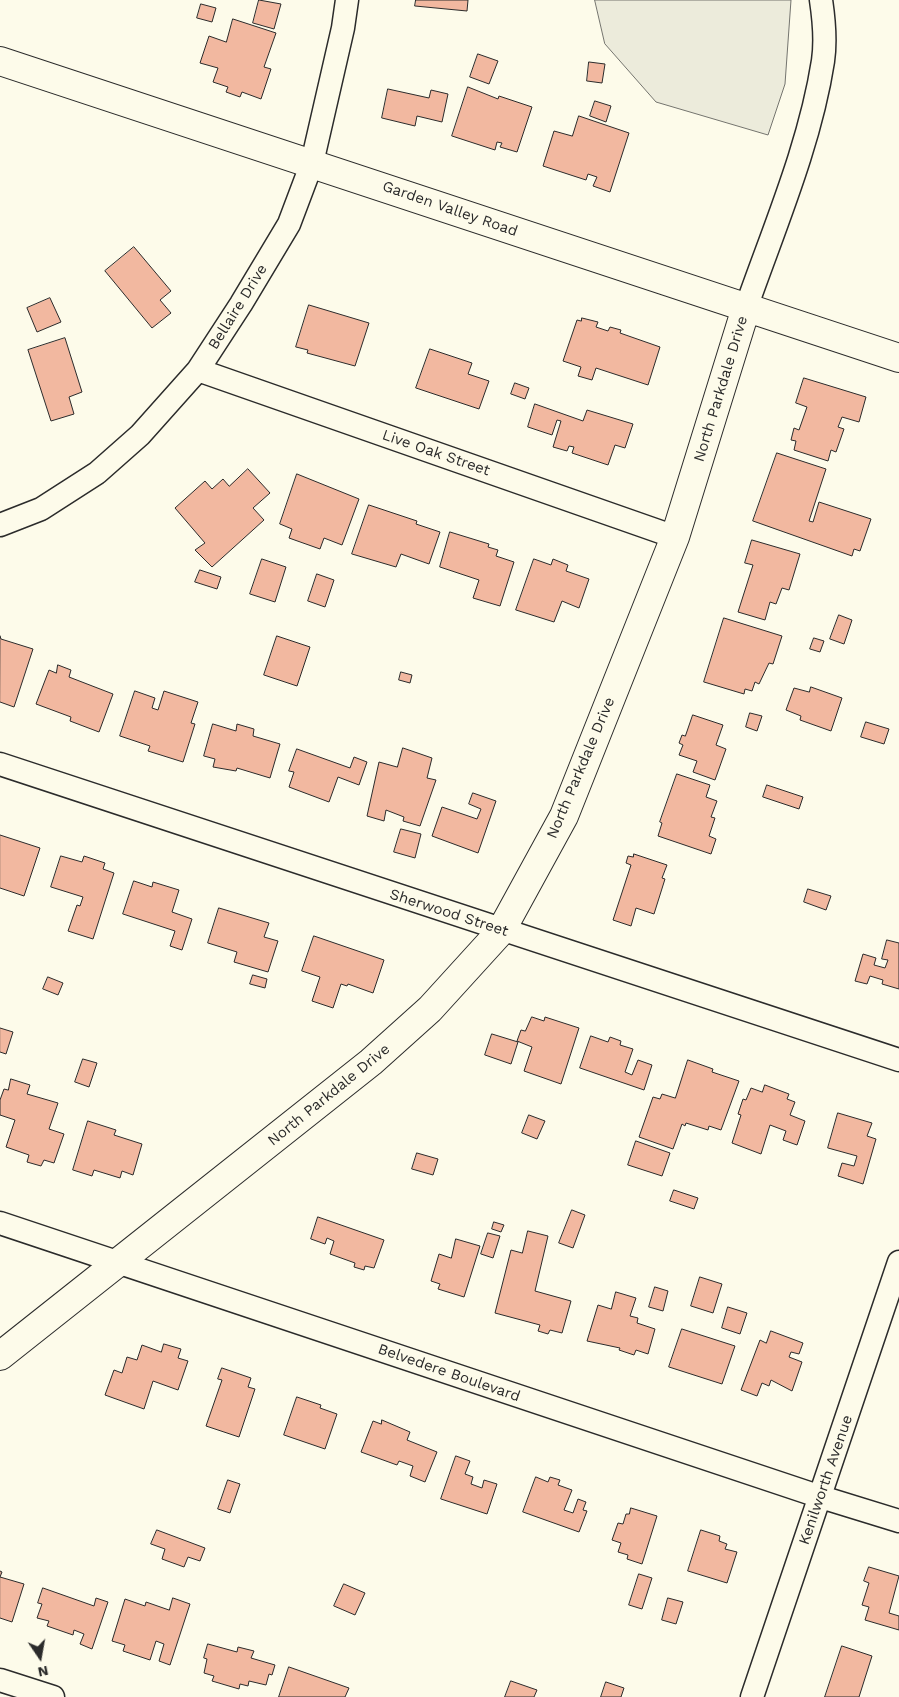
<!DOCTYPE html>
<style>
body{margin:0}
#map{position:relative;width:899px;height:1697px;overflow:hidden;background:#fdfbea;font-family:"Work Sans",sans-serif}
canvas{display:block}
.north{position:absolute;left:15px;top:1632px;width:50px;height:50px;-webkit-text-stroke:4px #fdfbea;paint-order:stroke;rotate:168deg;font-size:14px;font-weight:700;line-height:20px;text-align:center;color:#2b2b2b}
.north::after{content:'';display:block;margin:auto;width:18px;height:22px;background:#2b2b2b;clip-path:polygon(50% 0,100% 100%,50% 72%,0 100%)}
</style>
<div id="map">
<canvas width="899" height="1697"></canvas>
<div class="north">N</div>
</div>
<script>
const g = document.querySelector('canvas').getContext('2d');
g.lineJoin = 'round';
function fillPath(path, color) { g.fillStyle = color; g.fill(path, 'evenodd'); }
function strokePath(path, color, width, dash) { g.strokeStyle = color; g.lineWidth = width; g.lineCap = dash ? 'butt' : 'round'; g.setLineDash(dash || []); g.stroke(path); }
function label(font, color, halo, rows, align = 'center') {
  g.font = font + ' "Work Sans",sans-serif'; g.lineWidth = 4; g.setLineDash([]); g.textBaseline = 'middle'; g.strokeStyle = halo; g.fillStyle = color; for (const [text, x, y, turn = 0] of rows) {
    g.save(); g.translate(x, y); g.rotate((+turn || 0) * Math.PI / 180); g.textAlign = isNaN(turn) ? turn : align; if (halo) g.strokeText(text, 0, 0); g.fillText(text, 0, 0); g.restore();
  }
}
const green = new Path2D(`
 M595 0H791L785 84 768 135 656 102 605 44Z`);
fillPath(green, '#ecebdb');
strokePath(green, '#74746e', 1);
const building = new Path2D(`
 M259 0 281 4 274 29 253 23Z
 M416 0H468L467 11 415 6Z
 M201 4 216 8 212 22 197 18Z
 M233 19 276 33 264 67 271 69 261 99 242 92 240 97 226 92 228 87 213 82 218 68 200 63 209 36 226 42Z
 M478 54 498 61 489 84 470 77Z
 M589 62 605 64 602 83 587 81Z
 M468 87 498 99 499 96 532 107 517 152 500 147 502 143 497 142 495 150 452 136Z
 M388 89 429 98 431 90 448 94 442 122 417 116 415 126 382 118Z
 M595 101 611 106 606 122 590 116Z
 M579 116 629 133 610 192 593 186 597 177 588 174 586 180 543 166 554 131 572 136Z
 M134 247 171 291 160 300 171 313 152 328 105 271Z
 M50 298 61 322 37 332 27 308Z
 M309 305 369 323 355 366 307 353 308 350 296 347Z
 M582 318 598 322 596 327 608 331 610 327 621 330 620 333 660 347 648 385 596 368 592 380 578 376 581 367 563 361 577 320 581 321Z
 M65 338 82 392 69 397 74 414 51 421 28 350Z
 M430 349 472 363 468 374 489 381 479 409 416 388Z
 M804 378 866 397 859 422 842 417 838 427 844 429 836 452 831 450 828 461 794 450 796 441 791 440 794 428 799 430 807 407 796 403Z
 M515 383 529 388 525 399 511 394Z
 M535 404 583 421 587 410 633 424 625 448 615 445 608 465 572 453 574 447 569 446 567 451 553 447 561 421 557 420 552 435 528 427Z
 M777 453 826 469 809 521 813 522 819 502 871 519 860 551 854 549 852 556 753 521Z
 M248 469 270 493 253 508 264 520 212 567 195 550 205 543 175 508 205 481 212 489 223 479 229 486Z
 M297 474 359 499 342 545 324 538 320 549 289 538 292 529 280 524Z
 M369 505 417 521 416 524 440 532 429 564 401 554 396 567 352 554Z
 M450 532 489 544 488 547 498 550 496 556 514 562 500 606 473 598 479 580 440 567Z
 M752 540 800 554 789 590 782 588 776 604 770 602 765 620 738 612 753 565 745 563Z
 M262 559 286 567 275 602 250 594Z
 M534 559 551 565 553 559 568 565 566 571 589 579 579 608 562 601 554 622 516 610Z
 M200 570 221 577 217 589 195 582Z
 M317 574 334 580 325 607 308 601Z
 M839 615 852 620 844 644 830 639Z
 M724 618 782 636 773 664 769 663 759 684 755 682 752 691 745 689 744 694 704 682Z
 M0 636 1 639 33 649 14 707 0 702Z
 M277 636 310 647 297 686 264 675Z
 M814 638 824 641 820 652 810 649Z
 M58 665 71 670 69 677 113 694 99 732 70 721 71 717 36 704 49 670 56 673Z
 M401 672 412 675 410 683 399 680Z
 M811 687 842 698 831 731 800 720 801 716 786 710 794 688 809 692Z
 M135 691 155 698 152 708 158 710 164 691 198 702 191 723 195 724 183 762 148 751 150 746 120 736Z
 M750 713 762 716 757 731 746 727Z
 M693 715 723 725 716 745 726 749 715 780 693 772 697 761 679 755 683 745 679 743 682 735 685 736Z
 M866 722 889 729 884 744 861 737Z
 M213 724 236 731 237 724 254 729 253 736 280 744 270 778 237 768 236 771 213 767 215 759 204 756Z
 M403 748 432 758 427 778 436 780 420 826 403 821 404 817 386 810 384 821 367 816 379 762 397 767Z
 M297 749 350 768 354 757 367 762 359 785 338 777 329 802 289 787 294 772 289 771Z
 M677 774 710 785 706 797 717 801 711 817 715 818 709 836 716 839 711 854 658 836 662 823 660 822Z
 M767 785 803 797 799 809 763 797Z
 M473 793 496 801 478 853 432 836 442 807 477 819 481 809 469 804Z
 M401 829 421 834 415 858 394 852Z
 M0 835 40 848 24 896 0 888Z
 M634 854 667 865 662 878 665 879 654 914 636 908 631 926 613 920 631 865 626 863 628 856 633 857Z
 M61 856 82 862 84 856 105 863 103 869 114 873 93 939 68 931 77 905 80 906 83 897 51 887Z
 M134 881 152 887 153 882 179 890 172 912 192 919 182 950 170 946 175 931 123 914Z
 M808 889 831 896 826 910 804 902Z
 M219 908 269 923 264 937 278 941 268 972 234 962 237 952 208 943Z
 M314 936 384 960 373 993 348 984 347 986 341 984 333 1008 312 1001 320 977 302 971Z
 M887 940 899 943V989L882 984 883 980 870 976 867 984 855 981 863 954 876 958 874 965 885 968 888 960 882 959Z
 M253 975 267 979 265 988 250 984Z
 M48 977 63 983 58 995 43 989Z
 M532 1017 544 1021 545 1017 579 1028 561 1084 524 1071 532 1047 517 1041 521 1030 525 1031Z
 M0 1028 13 1032 6 1054 0 1052Z
 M492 1034 518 1042 511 1064 485 1055Z
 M591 1036 608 1042 610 1037 621 1041 620 1045 633 1049 625 1072 632 1075 638 1060 652 1065 644 1090 580 1068Z
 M83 1059 97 1063 89 1087 75 1082Z
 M688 1060 713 1069 712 1072 739 1081 721 1130 709 1126 708 1130 686 1123 685 1126 682 1124 673 1149 639 1137 653 1097 660 1099 662 1094 675 1098Z
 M11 1079 30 1085 27 1094 58 1103 49 1129 64 1134 54 1163 44 1160 41 1166 27 1162 29 1155 6 1147 15 1120 0 1115V1100L4 1089 8 1090Z
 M765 1085 789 1094 787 1099 795 1102 790 1115 805 1121 797 1145 783 1140 786 1131 770 1125 761 1154 732 1143 741 1115 738 1114 743 1099 746 1100 751 1088 762 1092Z
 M838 1113 872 1123 867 1136 876 1139 863 1184 838 1176 842 1163 854 1166 857 1156 828 1148Z
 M529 1115 545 1121 537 1139 522 1133Z
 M88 1121 116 1130 114 1135 142 1144 133 1175 122 1171 120 1178 94 1170 92 1176 73 1170Z
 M636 1141 670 1153 662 1176 628 1165Z
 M417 1153 438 1159 433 1175 412 1169Z
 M674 1190 698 1198 694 1209 670 1201Z
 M572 1210 585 1215 573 1248 559 1243Z
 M318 1217 384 1240 374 1268 365 1266 364 1270 354 1267 355 1263 330 1254 334 1241 327 1238 325 1244 311 1239Z
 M494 1222 504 1225 501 1232 492 1229Z
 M528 1231 548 1236 535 1291 571 1301 562 1333 550 1330 548 1334 538 1331 540 1325 495 1313 511 1250 522 1253Z
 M488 1233 500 1236 493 1258 481 1254Z
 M456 1239 480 1246 464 1297 438 1289 440 1284 431 1281 439 1254 451 1258Z
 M700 1277 722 1284 713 1313 691 1306Z
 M655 1287 668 1291 663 1311 649 1307Z
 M616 1292 636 1298 630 1316 638 1318 637 1323 655 1329 648 1354 636 1350 634 1355 619 1350 620 1348 587 1341 598 1305 611 1309Z
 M728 1307 747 1313 740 1334 722 1328Z
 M682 1329 735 1346 722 1384 669 1367Z
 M771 1331 803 1343 799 1354 791 1352 789 1357 802 1362 792 1391 771 1380 769 1386 762 1383 757 1396 741 1390 760 1340 766 1343Z
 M164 1344 181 1349 178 1358 188 1361 178 1390 153 1381 144 1409 105 1395 114 1370 122 1373 127 1357 137 1360 142 1345 161 1352Z
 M222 1368 251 1378 248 1387 255 1389 239 1437 206 1426 222 1380 218 1379Z
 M297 1397 321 1405 320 1408 337 1414 325 1449 284 1435Z
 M382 1420 410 1432 407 1440 437 1452 425 1482 410 1476 413 1466 399 1461 397 1465 361 1452 373 1421 381 1424Z
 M456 1456 470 1461 465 1474 473 1477 471 1484 482 1488 484 1480 497 1484 487 1514 441 1499Z
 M536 1477 548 1482 550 1477 560 1480 558 1485 572 1490 564 1510 573 1513 578 1499 586 1502 583 1510 587 1511 579 1532 523 1512Z
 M228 1480 240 1484 230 1513 218 1509Z
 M631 1508 657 1516 642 1564 627 1559 628 1555 618 1552 621 1543 612 1540 618 1523 623 1524 626 1514H629Z
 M157 1530 205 1548 200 1561 188 1557 184 1567 162 1559 165 1549 151 1544Z
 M701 1530 720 1536 719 1541 727 1544 725 1549 737 1552 727 1583 688 1571Z
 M869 1567 899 1576 889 1613 899 1616V1630L865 1620 869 1607 862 1605 869 1583 864 1581Z
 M0 1571 2 1572 0 1577 24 1584 12 1622 0 1618Z
 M639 1574 652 1578 642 1609 629 1605Z
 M344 1584 365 1593 355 1615 334 1606Z
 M43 1588 94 1606 96 1598 108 1602 92 1649 80 1644 84 1634 74 1630 73 1635 47 1626 49 1621 37 1618 42 1604 38 1603Z
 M173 1598 190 1604 170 1665 159 1661 164 1644 156 1641 150 1660 123 1651 125 1645 112 1641 125 1599 145 1606 146 1602 169 1610Z
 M668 1598 683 1602 676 1624 662 1620Z
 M208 1644 237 1652 238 1647 254 1651 251 1658 275 1665 272 1675 269 1674 266 1685 249 1681 248 1686 240 1684 239 1689 212 1681 214 1676 204 1673 207 1659 204 1658Z
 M842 1646 872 1656 859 1697H825Z
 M289 1667 349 1688 345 1697H279Z
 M511 1681 537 1690 534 1697H505Z
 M606 1682 624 1688 621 1697H601Z`);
fillPath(building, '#f2b8a0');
strokePath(building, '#2b2b2b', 1);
const minor = new Path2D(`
 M746 308C774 228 810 145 823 61 826 41 824 20 821 0
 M198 370 675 537
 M0 525 41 509 97 473 140 435 198 370 241 304 289 224 312 163 343 28 347 0
 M0 764 899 1060
 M0 1223 821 1497 899 1521
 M0 1680 53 1697
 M752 1697 899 1262`);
const tertiary = new Path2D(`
 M0 61 899 358
 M0 1356 371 1062 430 1009 501 931 564 816 675 537 746 308`);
strokePath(minor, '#2b2b2b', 25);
strokePath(tertiary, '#2b2b2b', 30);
strokePath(minor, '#fdfbea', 22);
strokePath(tertiary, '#fdfbea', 28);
label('15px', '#2b2b2b', '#fdfbea', [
 ["Garden Valley Road",450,209,19],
 ["Bellaire Drive",238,307,-58],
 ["North Parkdale Drive",721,389,-73],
 ["Live Oak Street",436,453,19],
 ["North Parkdale Drive",581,768,-67],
 ["Sherwood Street",449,913,18],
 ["North Parkdale Drive",329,1095,-39],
 ["Belvedere Boulevard",449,1373,19],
 ["Kenilworth Avenue",826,1480,-71]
]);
</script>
